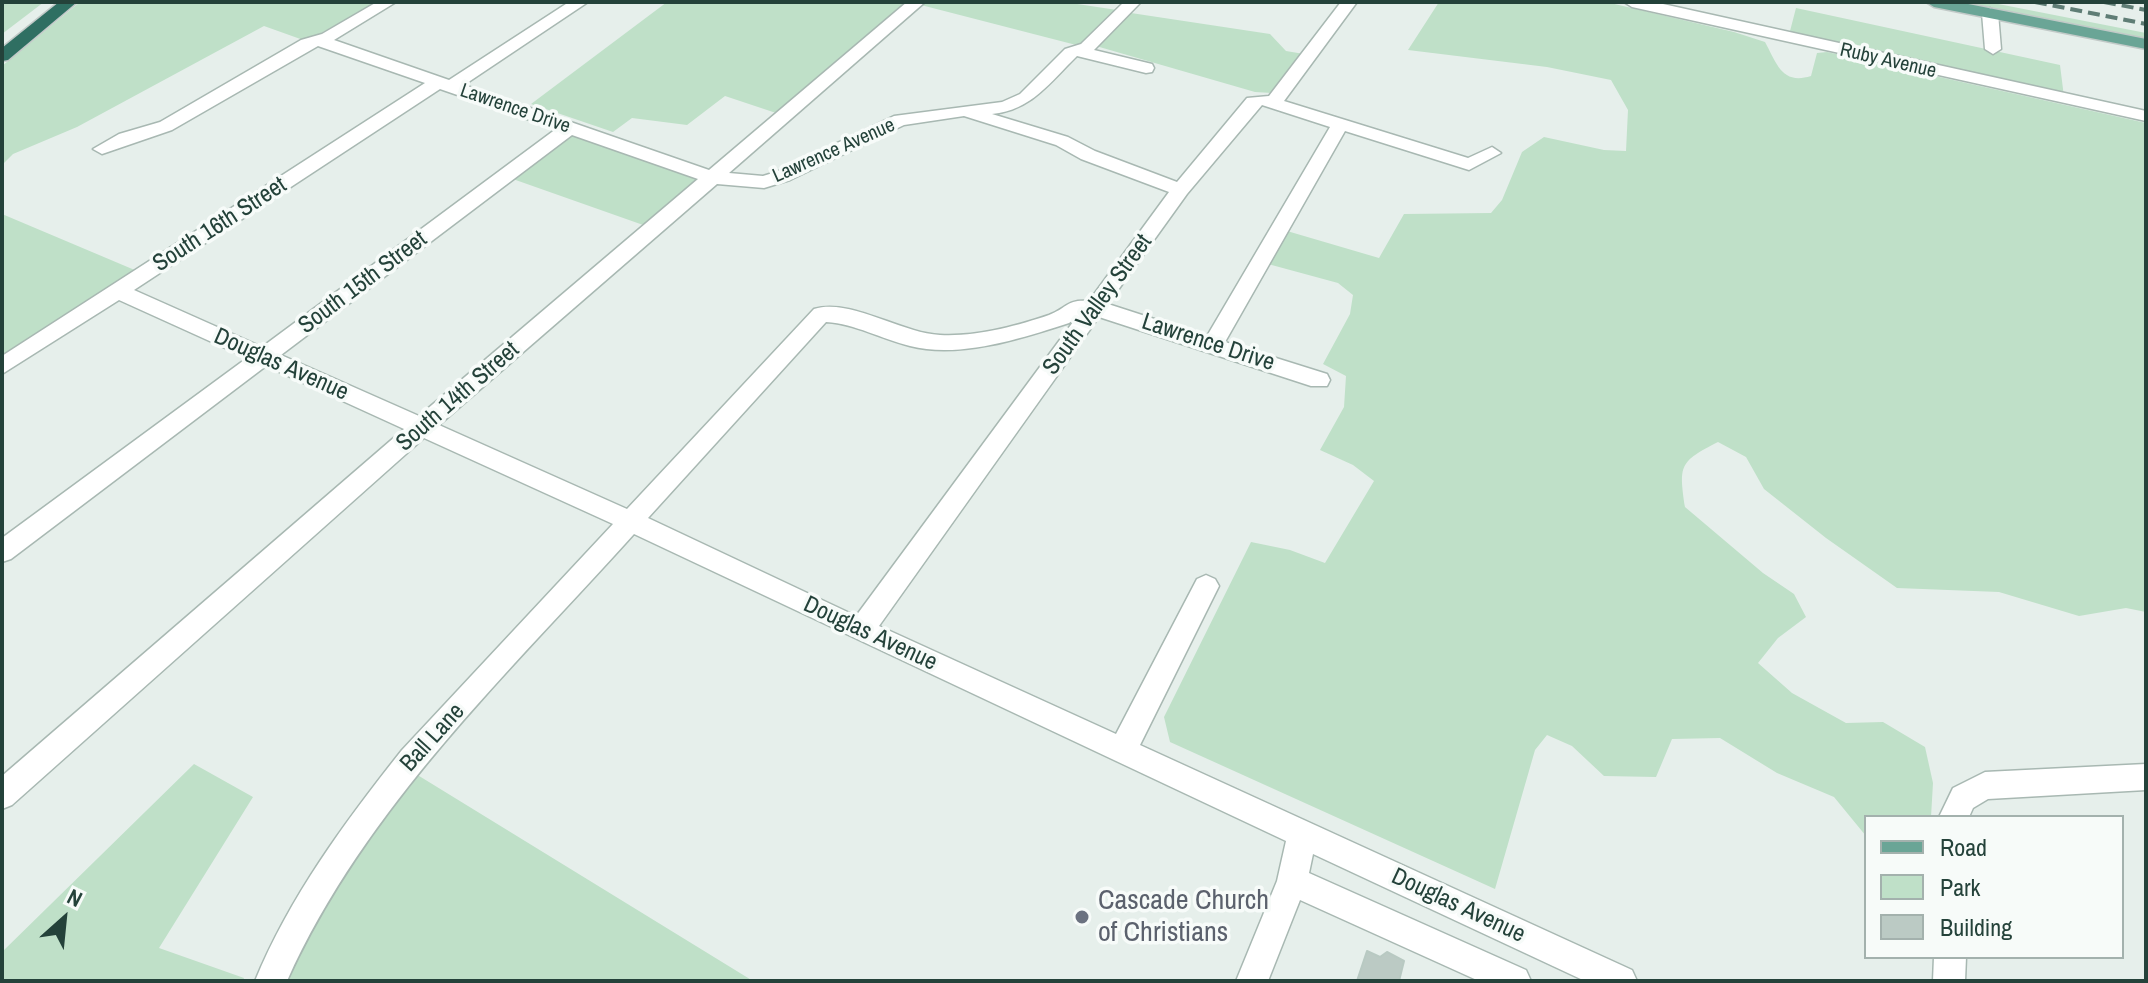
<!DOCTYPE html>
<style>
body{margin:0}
#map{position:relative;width:2148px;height:983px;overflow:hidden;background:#e6efeb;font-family:"Archivo Narrow",sans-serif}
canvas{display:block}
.frame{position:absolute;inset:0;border:4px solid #24423a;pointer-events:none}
.legend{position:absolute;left:1864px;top:815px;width:260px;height:144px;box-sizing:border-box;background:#f7fbf9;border:2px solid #a3b1ad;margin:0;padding:10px 14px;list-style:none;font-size:24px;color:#24423a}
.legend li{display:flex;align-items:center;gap:16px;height:40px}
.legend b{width:40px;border:2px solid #a3b1ad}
.north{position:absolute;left:24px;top:879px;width:80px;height:80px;-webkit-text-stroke:6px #f7fbf9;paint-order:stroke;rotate:27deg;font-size:22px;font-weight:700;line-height:32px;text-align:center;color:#24423a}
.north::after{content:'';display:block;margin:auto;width:28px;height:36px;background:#24423a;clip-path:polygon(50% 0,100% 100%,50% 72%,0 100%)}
</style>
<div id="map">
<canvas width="2148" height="983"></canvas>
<div class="frame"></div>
<ul class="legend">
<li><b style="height:10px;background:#6aa596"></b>Road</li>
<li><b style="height:22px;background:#bfe0c8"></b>Park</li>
<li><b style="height:22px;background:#bbcac4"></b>Building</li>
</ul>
<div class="north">N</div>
</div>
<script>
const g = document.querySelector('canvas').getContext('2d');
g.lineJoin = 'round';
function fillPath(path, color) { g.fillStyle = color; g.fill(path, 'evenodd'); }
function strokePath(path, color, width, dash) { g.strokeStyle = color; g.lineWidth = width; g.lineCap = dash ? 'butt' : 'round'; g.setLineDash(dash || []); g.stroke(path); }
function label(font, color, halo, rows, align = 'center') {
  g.font = font + ' "Archivo Narrow",sans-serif'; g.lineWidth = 7; g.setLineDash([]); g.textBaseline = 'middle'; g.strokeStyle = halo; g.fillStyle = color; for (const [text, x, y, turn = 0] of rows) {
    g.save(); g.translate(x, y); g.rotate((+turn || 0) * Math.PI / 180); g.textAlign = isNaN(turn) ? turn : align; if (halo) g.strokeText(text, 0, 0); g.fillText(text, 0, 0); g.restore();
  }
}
fillPath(new Path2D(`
 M2 2H44L2 34Z
 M80 2H379L306 41 264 26 77 127 13 154 2 165V66Z
 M667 2H910L779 114 725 96 687 125 632 118 613 132 531 104Z
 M925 2H1064L1117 10 1080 46 921 5Z
 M1439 2H1606L1734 32 1765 42C1777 64 1782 85 1811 76L1817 53 1827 52 2146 123V612L2126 608 2079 616 1999 592 1897 588 1826 538 1764 489 1746 457 1718 442C1679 462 1679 465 1685 507L1763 573 1794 594 1806 617 1778 638 1758 663 1792 693 1846 723 1883 722 1925 747 1933 783 1931 817H1866V836L1834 797 1777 773 1720 738 1672 739 1656 777 1604 776 1572 746 1547 735 1535 750 1495 889 1170 742 1164 717 1251 542 1290 550 1325 563 1374 481 1353 465 1320 450 1344 407 1346 376 1323 364 1350 314 1353 295 1338 283 1268 264 1287 231 1379 258 1404 214 1491 213 1502 200 1522 152 1544 137 1604 150 1626 151 1628 110 1611 80 1547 67 1408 50Z
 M1955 2H1988L2146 33V40Z
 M1796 8 2060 65 2064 97 1789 35Z
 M1131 13 1270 34 1286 51 1304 54 1272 93 1255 92 1096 46Z
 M572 135 698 179 646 226 510 178Z
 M2 214 137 271 2 360Z
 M194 764 253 797 159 948 244 978 243 981H2V952Z
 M411 771 753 981H278Z`), '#bfe0c8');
const building = new Path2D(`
 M1367 951 1380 957 1387 952 1404 961 1399 981H1357Z`);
fillPath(building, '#bbcac4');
strokePath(building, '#b8c9c2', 2);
const minor = new Path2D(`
 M377 2H396L334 40 449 80 569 2H588L464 85 709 170 907 2H925L729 173 763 176 776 172 894 116 1002 102 1020 94 1065 49 1081 44 1124 2H1141L1094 50 1152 64 1154 68 1152 72 1146 73 1077 56C1050 82 1032 110 992 114L1068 137 1095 151 1177 182 1247 98 1269 96 1341 2H1357L1284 101 1468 158 1492 147 1501 153 1469 170 1345 131 1225 342 1327 374 1330 380 1327 386H1311L1099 317 879 626 1116 734 1197 579 1206 575 1215 579 1219 586 1140 745 1632 970 1637 981H1585L1313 854 1309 873 1526 970 1531 981H1479L1300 900 1268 981H1236L1277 881 1286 841 634 534C509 673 365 807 287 981H255C290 896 345 822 402 750L613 524 424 438 12 805 2 809V776L404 429 266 366 11 559 2 562V538L247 358 119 300 2 374V356L425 83 318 46 172 130 102 154 93 149 119 134 160 122 301 40 322 34ZM440 89 556 129 262 347 134 290ZM1262 105 1330 127 1207 336 1108 304 1187 194ZM964 116 1056 145 1081 159 1169 192 1089 301C1067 299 1067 308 1049 315 1017 326 975 337 940 335 900 333 851 298 814 309L627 509 439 425 717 184 764 188 790 180 904 125ZM572 135 698 179 419 416 281 355ZM1076 318 856 616 648 518 826 322C856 324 881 339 910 346 959 359 1023 338 1069 323Z
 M1624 2H1654L2146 111V121L1632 7Z
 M1990 8 1998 13 2001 49 1993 54 1985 49 1982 13Z
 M2146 764V790L1988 799 1973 808 1969 817H1939L1953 788 1985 772Z
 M1934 957H1966L1965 981H1933Z`);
const major = new Path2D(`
 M1926 2H1958L2146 39V49L1934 7Z`);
const highway = new Path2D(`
 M59 2H77L8 60 2 61V48Z`);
strokePath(minor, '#a8b8b2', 3);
strokePath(major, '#c2cac8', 3);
strokePath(highway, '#c2cac8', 3);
fillPath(minor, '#fff');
fillPath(major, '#6aa596');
fillPath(highway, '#2f6f62');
strokePath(new Path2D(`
 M2035 2 2146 24
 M2104 2 2146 10`), '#5f7d75', 4, [12, 6]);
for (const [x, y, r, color] of [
 [1082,917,8,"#6b7280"]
]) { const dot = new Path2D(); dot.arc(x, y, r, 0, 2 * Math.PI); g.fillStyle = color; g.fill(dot); strokePath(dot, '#f7fbf9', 3); }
label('20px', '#24423a', '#f7fbf9', [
 ["Ruby Avenue",1888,61,13],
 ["Lawrence Drive",515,109,19],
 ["Lawrence Avenue",834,151,-24]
]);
label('24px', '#24423a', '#f7fbf9', [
 ["South 16th Street",220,225,-33],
 ["South 15th Street",363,283,-37],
 ["South Valley Street",1098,305,-54],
 ["Lawrence Drive",1208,343,18],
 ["Douglas Avenue",281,365,24],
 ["South 14th Street",458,397,-41],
 ["Douglas Avenue",870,634,25],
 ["Ball Lane",433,738,-48],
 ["Douglas Avenue",1458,906,25]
]);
label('28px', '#5b616d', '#f7fbf9', [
 ["Cascade Church",1098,901],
 ["of Christians",1098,933]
], 'left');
</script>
